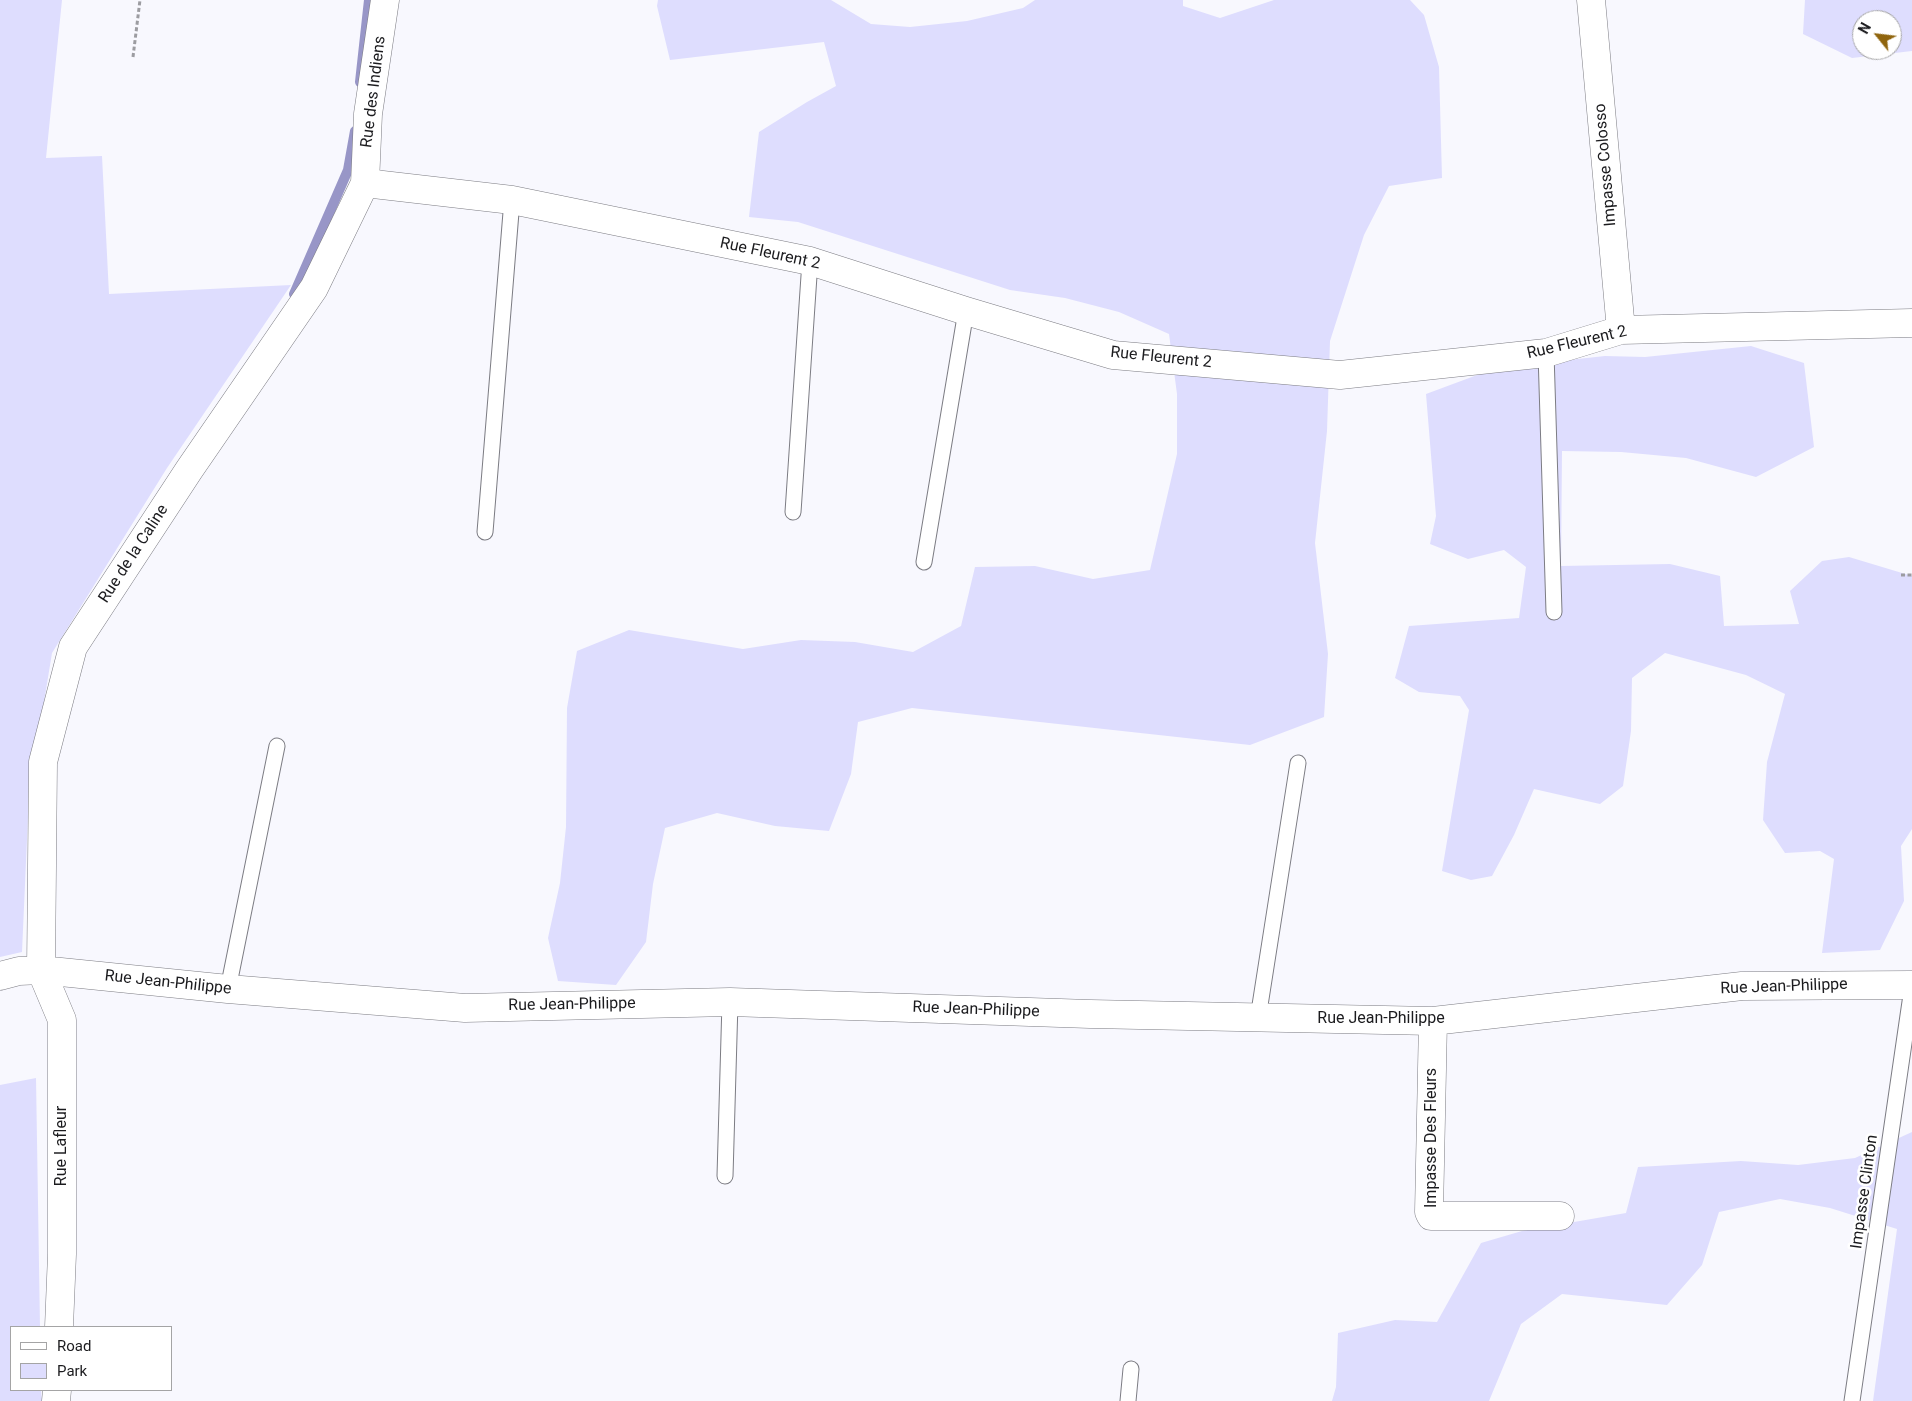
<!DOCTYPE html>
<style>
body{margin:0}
#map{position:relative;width:1912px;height:1401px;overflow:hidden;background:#f8f8fe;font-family:Roboto,sans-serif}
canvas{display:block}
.legend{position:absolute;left:10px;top:1326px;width:162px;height:65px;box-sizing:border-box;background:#fff;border:1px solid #a4a4a5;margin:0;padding:6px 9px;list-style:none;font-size:15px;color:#1b1b1e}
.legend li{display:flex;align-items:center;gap:10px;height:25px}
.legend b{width:25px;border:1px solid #a4a4a5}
.north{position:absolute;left:1852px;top:10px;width:50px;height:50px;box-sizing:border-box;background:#fff;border:1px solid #a4a4a5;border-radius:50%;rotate:299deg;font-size:14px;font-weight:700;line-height:20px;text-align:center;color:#1b1b1e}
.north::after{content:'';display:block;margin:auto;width:18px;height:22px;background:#90650e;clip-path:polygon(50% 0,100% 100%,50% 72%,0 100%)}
</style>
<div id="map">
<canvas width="1912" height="1401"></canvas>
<ul class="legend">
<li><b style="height:6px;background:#fff"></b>Road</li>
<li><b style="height:14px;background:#deddfe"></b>Park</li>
</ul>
<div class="north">N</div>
</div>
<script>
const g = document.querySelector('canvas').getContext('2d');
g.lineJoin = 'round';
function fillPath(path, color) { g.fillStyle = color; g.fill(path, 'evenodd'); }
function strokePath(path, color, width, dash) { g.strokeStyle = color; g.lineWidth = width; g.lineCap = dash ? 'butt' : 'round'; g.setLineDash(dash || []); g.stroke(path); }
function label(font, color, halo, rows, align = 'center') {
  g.font = font + ' Roboto,sans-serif'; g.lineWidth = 5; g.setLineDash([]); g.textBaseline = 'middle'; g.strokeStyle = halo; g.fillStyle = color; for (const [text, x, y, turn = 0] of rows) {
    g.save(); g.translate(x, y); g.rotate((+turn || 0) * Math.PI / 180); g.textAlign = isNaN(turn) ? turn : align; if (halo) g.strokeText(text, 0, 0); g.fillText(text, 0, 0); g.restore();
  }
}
fillPath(new Path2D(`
 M0 0H62L46 158 102 156 109 294 291 285 167 468 52 653 29 794 22 952 0 957Z
 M658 0H831L871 24 910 27 967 21 1023 8 1035 0H1183V6L1220 18 1274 0H1410L1424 15 1439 67 1442 178 1389 186 1364 235 1330 341 1327 431 1315 543 1328 654 1324 717 1250 745 912 708 858 722 851 774 829 831 775 826 717 813 665 828 653 884 646 942 616 985 558 981 548 938 560 883 566 827 567 708 577 651 629 630 743 649 801 640 855 642 913 652 961 626 975 567 1035 566 1093 579 1150 570 1177 454V394L1169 334 1119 312 1065 298 1010 290 798 222 749 217 759 132 807 102 836 86 824 42 670 60 657 6Z
 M1805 0H1912V51L1852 58 1803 34ZM1862 20H1892V50H1862Z
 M1751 346 1804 363 1814 447 1756 477 1686 458 1621 452 1562 451 1561 566 1670 564 1720 576 1724 626 1799 624 1790 591 1822 561 1849 557 1912 576V829L1901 846 1904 901 1880 950 1822 953 1834 859 1820 851 1785 853 1763 820 1767 762 1785 694 1746 675 1665 653 1632 678 1631 731 1623 786 1600 804 1534 789 1514 835 1492 876 1471 880 1442 871 1469 710 1460 696 1419 692 1395 678 1409 626 1519 618 1526 567 1504 550 1468 559 1430 544 1436 516 1426 394 1496 368 1605 356 1645 357Z
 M36 1078 40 1327H11V1390H41L42 1401H0V1085Z
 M1912 1132V1401H1873L1897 1229 1830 1208 1780 1199 1719 1212 1702 1265 1667 1305 1562 1294 1521 1324 1489 1401H1332L1336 1387 1338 1333 1395 1320 1437 1322 1481 1243 1522 1231 1626 1213 1638 1167 1741 1161 1798 1165 1855 1158Z`), '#deddfe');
strokePath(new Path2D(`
 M360 82 369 0
 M294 294 348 170 355 131`), '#9896c7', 10);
const service = new Path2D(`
 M1546 353 1554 612
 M793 512 810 261
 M485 532 512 200
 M924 562 966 311
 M228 989 277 746
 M1258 1018 1298 763
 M725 1176 730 1002
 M1128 1401 1131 1369
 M1852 1401 1912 988`);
const minor = new Path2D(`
 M1591 0 1621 330
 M365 183 512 200 810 261 966 311 1113 355 1340 375 1546 353 1621 330 1912 323
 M0 976 19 971 41 970 228 989 465 1008 730 1002 1090 1014 1433 1021 1742 986 1912 985
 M1433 1021 1429 1212 1431 1216H1560
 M59 1327 62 1254V1020L41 970 43 762 73 647 189 470 314 288 365 183 368 114 385 0
 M56 1401 57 1390`);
strokePath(service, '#7c7c83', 17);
strokePath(minor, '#7c7c83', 29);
strokePath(new Path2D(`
 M133 57 140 0
 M1901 575H1912`), '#9c9ca1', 3, [4, 2.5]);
strokePath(service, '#fff', 15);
strokePath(minor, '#fff', 28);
label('16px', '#1b1b1e', '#fff', [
 ["Rue des Indiens",374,92,-83],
 ["Impasse Colosso",1606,165,-95],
 ["Rue Fleurent 2",770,254,12],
 ["Rue Fleurent 2",1577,343,-13],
 ["Rue Fleurent 2",1161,358,6],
 ["Rue de la Caline",134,554,-57],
 ["Rue Jean-Philippe",168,983,6],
 ["Rue Jean-Philippe",1784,987,-2],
 ["Rue Jean-Philippe",572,1005,-1],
 ["Rue Jean-Philippe",976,1010,2],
 ["Rue Jean-Philippe",1381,1019],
 ["Impasse Des Fleurs",1432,1138,-90],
 ["Rue Lafleur",62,1146,-90],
 ["Impasse Clinton",1865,1192,-82]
]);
</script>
